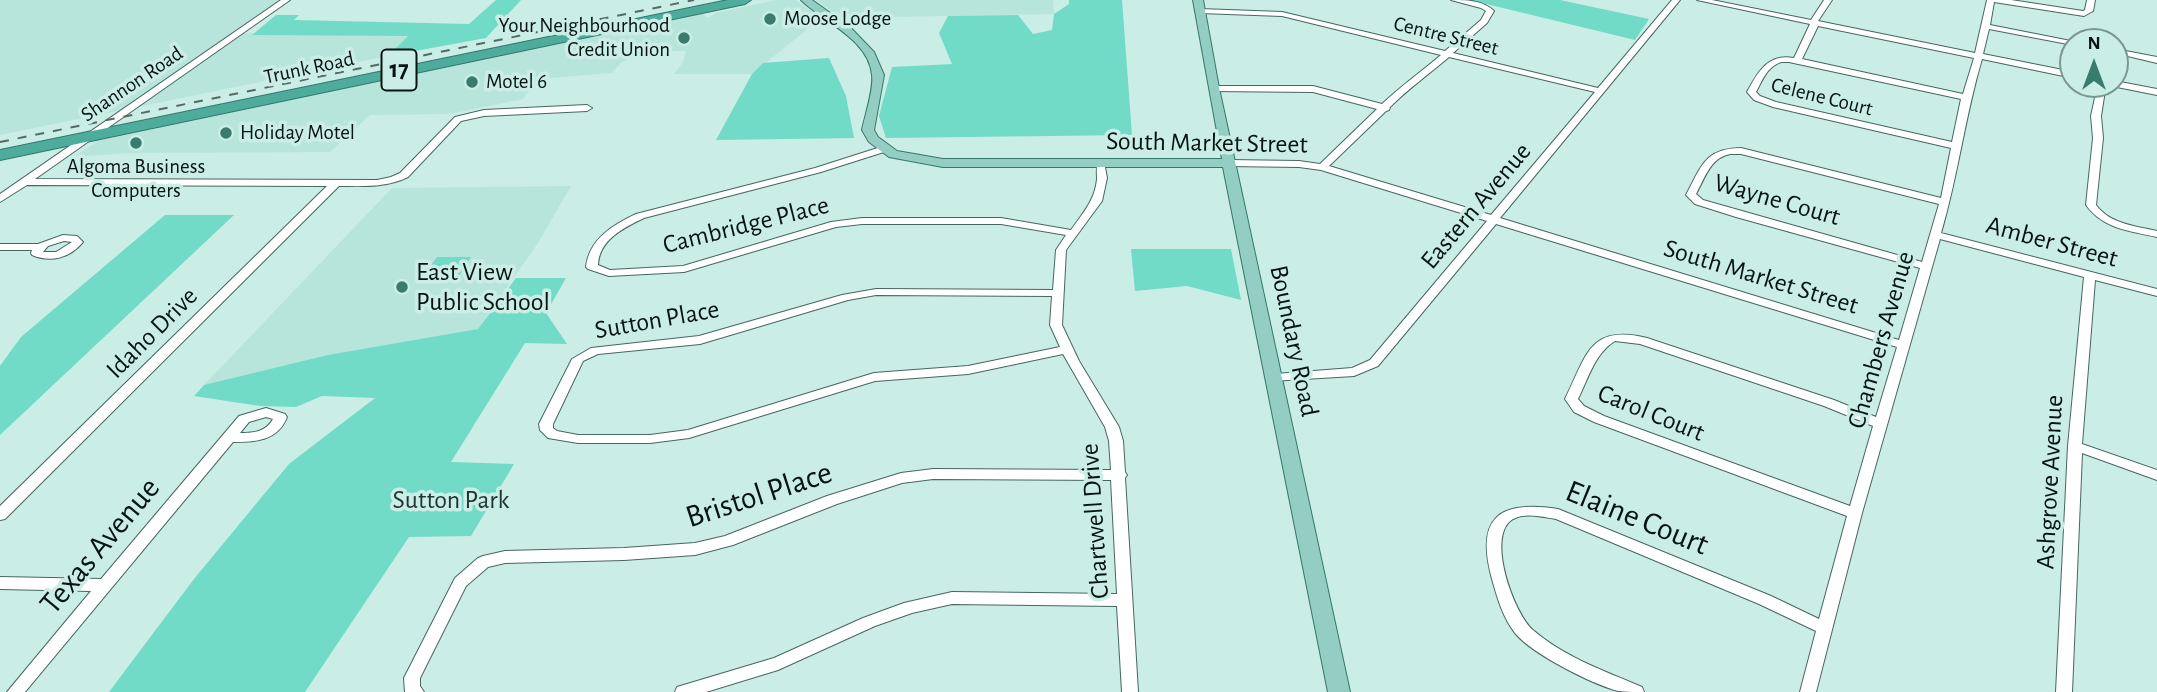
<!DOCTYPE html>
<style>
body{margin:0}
#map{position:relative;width:2157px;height:692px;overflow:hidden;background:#caede5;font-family:"Alegreya Sans",sans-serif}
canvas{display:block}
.north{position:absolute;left:2059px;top:28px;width:70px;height:70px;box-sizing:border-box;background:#caede5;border:2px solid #7c9691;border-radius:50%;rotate:0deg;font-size:19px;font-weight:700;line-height:28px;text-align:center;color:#081412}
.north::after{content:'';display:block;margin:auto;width:24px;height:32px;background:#387c70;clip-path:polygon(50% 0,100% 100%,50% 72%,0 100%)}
</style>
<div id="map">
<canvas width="2157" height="692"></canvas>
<div class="north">N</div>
</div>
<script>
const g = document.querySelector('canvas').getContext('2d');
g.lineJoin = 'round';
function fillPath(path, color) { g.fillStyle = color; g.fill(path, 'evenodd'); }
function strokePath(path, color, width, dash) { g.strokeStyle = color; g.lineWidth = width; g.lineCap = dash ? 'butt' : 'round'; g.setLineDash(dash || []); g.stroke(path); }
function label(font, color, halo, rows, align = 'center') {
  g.font = font + ' "Alegreya Sans",sans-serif'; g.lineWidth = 7; g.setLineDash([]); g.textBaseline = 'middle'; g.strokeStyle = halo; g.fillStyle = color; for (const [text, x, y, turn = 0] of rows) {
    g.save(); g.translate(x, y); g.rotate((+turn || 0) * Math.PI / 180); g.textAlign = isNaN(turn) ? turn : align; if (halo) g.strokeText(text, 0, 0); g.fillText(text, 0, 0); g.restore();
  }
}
fillPath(new Path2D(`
 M0 0H279L231 33 409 35 388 56 0 135Z
 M776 0H796L821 18 752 74H674L683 62 686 51H642L622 62 612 73 539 79 523 99 450 114 370 115 330 152 130 153 73 157 98 141 701 13 708 18 716 13Z
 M816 0H1053L1054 14 886 17 852 26Z
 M571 186 538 243 478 329 204 385 392 188Z`), '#b8e5db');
fillPath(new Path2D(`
 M496 0H521L486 38 388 56 408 36 252 35 276 15H299L294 20 469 24Z
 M1069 0H1122L1132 135 886 138 879 116 892 67 952 64 939 33 948 16 1018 15 1033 34 1052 30 1054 14 1069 4Z
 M1470 0H1560L1649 19 1635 40Z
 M829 58 846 96 854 138 716 140 752 74 763 63Z
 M165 215H234L0 435V366L21 337Z
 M1131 249H1231L1241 300 1187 286 1135 291Z
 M437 257H471L459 276H423Z
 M516 278H566L546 313 567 344 525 343 451 462 514 464 471 536 409 537 305 692H109L194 579 289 464 375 398 322 396 296 407 260 406 194 396 204 385 328 355 478 329Z`), '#71dbc8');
const minor = new Path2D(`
 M281 0H290L35 179 377 180 391 177 400 173 455 117 484 110 587 105 592 108 587 111 484 116 461 121 408 177C386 188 362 186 339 186L5 519 0 520V506L327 186 27 185 0 202V194Z
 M1451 0C1466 0 1483 0 1494 11L1487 23 1453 53 1598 88 1672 0H1680L1500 218 1899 340 1920 268 1736 217 1695 204 1686 195C1701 167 1705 148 1741 148L1941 198 1951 148 1773 107 1754 100 1747 92C1758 72 1768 53 1794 58L1810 24 1697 0H1712L1811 20 1824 0H1832L1818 21 1975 53 1987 0H2011L2083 11 2085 10 2087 0H2095L2093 11 2084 16 1994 2 1990 25 2076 42H2073V45L1989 29 1983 54 2073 72V78L1982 59C1965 116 1958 176 1941 233L2157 289V296L2095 280 2082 444 2157 470V480L2082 453 2072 692H2056L2068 446 2084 277 1940 239 1862 513 1816 692H1800L1816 631 1759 604 1556 519C1543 517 1526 512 1513 519 1485 535 1514 614 1533 630 1564 657 1605 671 1642 687L1644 692C1636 692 1626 692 1618 691 1592 684 1532 654 1515 633 1503 618 1497 597 1492 579 1475 517 1499 500 1558 509L1771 596 1819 619 1847 516 1594 422 1574 412 1565 399C1587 355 1589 324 1647 338L1834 400 1876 417 1897 347 1496 224 1378 366 1354 376 1271 381 1269 378 1271 375 1275 374 1352 368 1370 360 1487 221 1321 170 1299 167 1229 166 1224 163 1229 160 1299 161 1320 164 1377 109 1313 92 1213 91 1210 90V86H1313L1382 104C1401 86 1421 72 1441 55L1282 16 1200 13 1196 11 1200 9 1282 12 1445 51 1481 20 1486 11 1481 8ZM1818 26 1974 58 1963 94 1802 59ZM1449 57 1595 92 1491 215 1329 166 1386 111 1389 110 1390 107C1408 89 1429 74 1449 57ZM1781 62H1789L1961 99 1952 142 1776 102 1760 96 1756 92C1763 79 1767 67 1781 62ZM1730 154H1741L1939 204 1922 262 1703 200 1696 194C1705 178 1710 158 1730 154ZM1615 341 1640 344 1824 406 1873 426 1850 506 1604 416 1584 406 1578 399C1588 379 1595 353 1615 341Z
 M2115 49 2157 57V63L2115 53Z
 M2115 81 2157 89V95L2112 86 2111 84H2115Z
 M2098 84H2106L2101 116 2103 138 2096 205C2110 224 2135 226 2157 231V237C2130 231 2103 229 2086 205L2093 138 2091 116Z
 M884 146 887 147V151L821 172 644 218C623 228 599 240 598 265L610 270 683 266 831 222 862 218H1001L1071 230C1083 213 1095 200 1097 179 1097 173 1096 168 1098 162H1104L1107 178 1102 201 1066 250 1062 325 1079 361 1119 427 1123 441 1125 472 1127 475 1125 478 1138 692H1122L1117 606 952 604 912 613 875 626 778 670 706 692H675L677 687 774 658 863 618 904 603 952 592 1117 594 1111 480 933 479 902 483 837 504 733 545 695 555 624 560 505 563 488 567 466 586 420 678V686L424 692H405L404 678 455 578 478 558 483 556 505 551 624 548 695 543 725 536 827 496 901 473 933 469 1111 470 1109 441 1105 427 1063 354 968 374 875 381 689 438 650 443H578L548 438 540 430 539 424 572 359 591 348 699 336 842 295 876 289 1053 290 1056 250 1066 235 1001 224H862L836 227 684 272 609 276 588 269 586 267C589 239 613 225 636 214L815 168ZM876 295 1052 296 1050 325 1060 347 968 366 874 373 688 430 650 435H578L557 431 553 428V424L583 361 598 354 700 344 848 300Z
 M63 235 77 236 83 242C70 258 51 263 32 255L31 253 32 250H0V244H38ZM64 241 72 242 56 252H43L48 246Z
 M266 408 285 414 287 417C278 441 255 442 233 442L25 692H7L91 591 0 589V577L101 579 239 416ZM266 417 273 419C266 432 253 433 240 433L249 422Z`);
const major = new Path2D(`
 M801 0H812L850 27 874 52 884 75 874 130 878 137 897 151 943 159H1222L1193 0H1203L1219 88 1350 692H1328L1223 167H943L889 157 869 142 862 130C865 115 874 89 872 75 869 39 823 22 801 0Z`);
const highway = new Path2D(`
 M728 0H751L745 4 0 160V150Z`);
strokePath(minor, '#476660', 2);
strokePath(major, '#35776b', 2);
strokePath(highway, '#35776b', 2);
fillPath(minor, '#fff');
fillPath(major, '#94cdc3');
fillPath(highway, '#4dac9b');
strokePath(new Path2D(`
 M0 142 694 0`), '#556a65', 2, [9, 9]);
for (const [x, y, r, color] of [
 [770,19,7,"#387c70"],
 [684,38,7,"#387c70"],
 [472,82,7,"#387c70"],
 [226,133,7,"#387c70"],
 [136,143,7,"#387c70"],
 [402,287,7,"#387c70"]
]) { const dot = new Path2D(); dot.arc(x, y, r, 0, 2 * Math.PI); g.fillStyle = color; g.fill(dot); strokePath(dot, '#caede5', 2.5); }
label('21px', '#081412', '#caede5', [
 ["Moose Lodge",784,19],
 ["Your Neighbourhood",670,26,"right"],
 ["Credit Union",670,50,"right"],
 ["Motel 6",486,82],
 ["Holiday Motel",240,133],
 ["Algoma Business",136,167,"center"],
 ["Computers",136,191,"center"]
], 'left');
label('21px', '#081412', '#caede5', [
 ["Centre Street",1446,36,14],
 ["Trunk Road",309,68,-12],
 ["Shannon Road",132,84,-34],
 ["Celene Court",1822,97,14]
]);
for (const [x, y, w] of [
 [399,70,35]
]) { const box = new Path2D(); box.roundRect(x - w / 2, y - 20.5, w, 41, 5); g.fillStyle = '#caede5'; g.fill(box); strokePath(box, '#081412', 2); }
label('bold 24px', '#081412', null, [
 ["17",399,70]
]);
label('26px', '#081412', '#caede5', [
 ["South Market Street",1207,143,1],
 ["Wayne Court",1777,200,16],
 ["Eastern Avenue",1476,206,-50],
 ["Cambridge Place",746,225,-14],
 ["Amber Street",2052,242,15],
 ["South Market Street",1761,277,17],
 ["Sutton Place",657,320,-10],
 ["Idaho Drive",152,333,-45],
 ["Chambers Avenue",1881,340,-74],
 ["Boundary Road",1294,341,78],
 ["Carol Court",1651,413,22],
 ["Ashgrove Avenue",2050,482,-87],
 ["Chartwell Drive",1095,521,-94]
]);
label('26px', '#081412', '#caede5', [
 ["East View",416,272],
 ["Public School",416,302]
], 'left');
label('26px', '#1e3530', '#caede5', [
 ["Sutton Park",451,500]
]);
label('32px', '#081412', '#caede5', [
 ["Bristol Place",759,495,-18],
 ["Elaine Court",1637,518,22],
 ["Texas Avenue",100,546,-50]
]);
</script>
